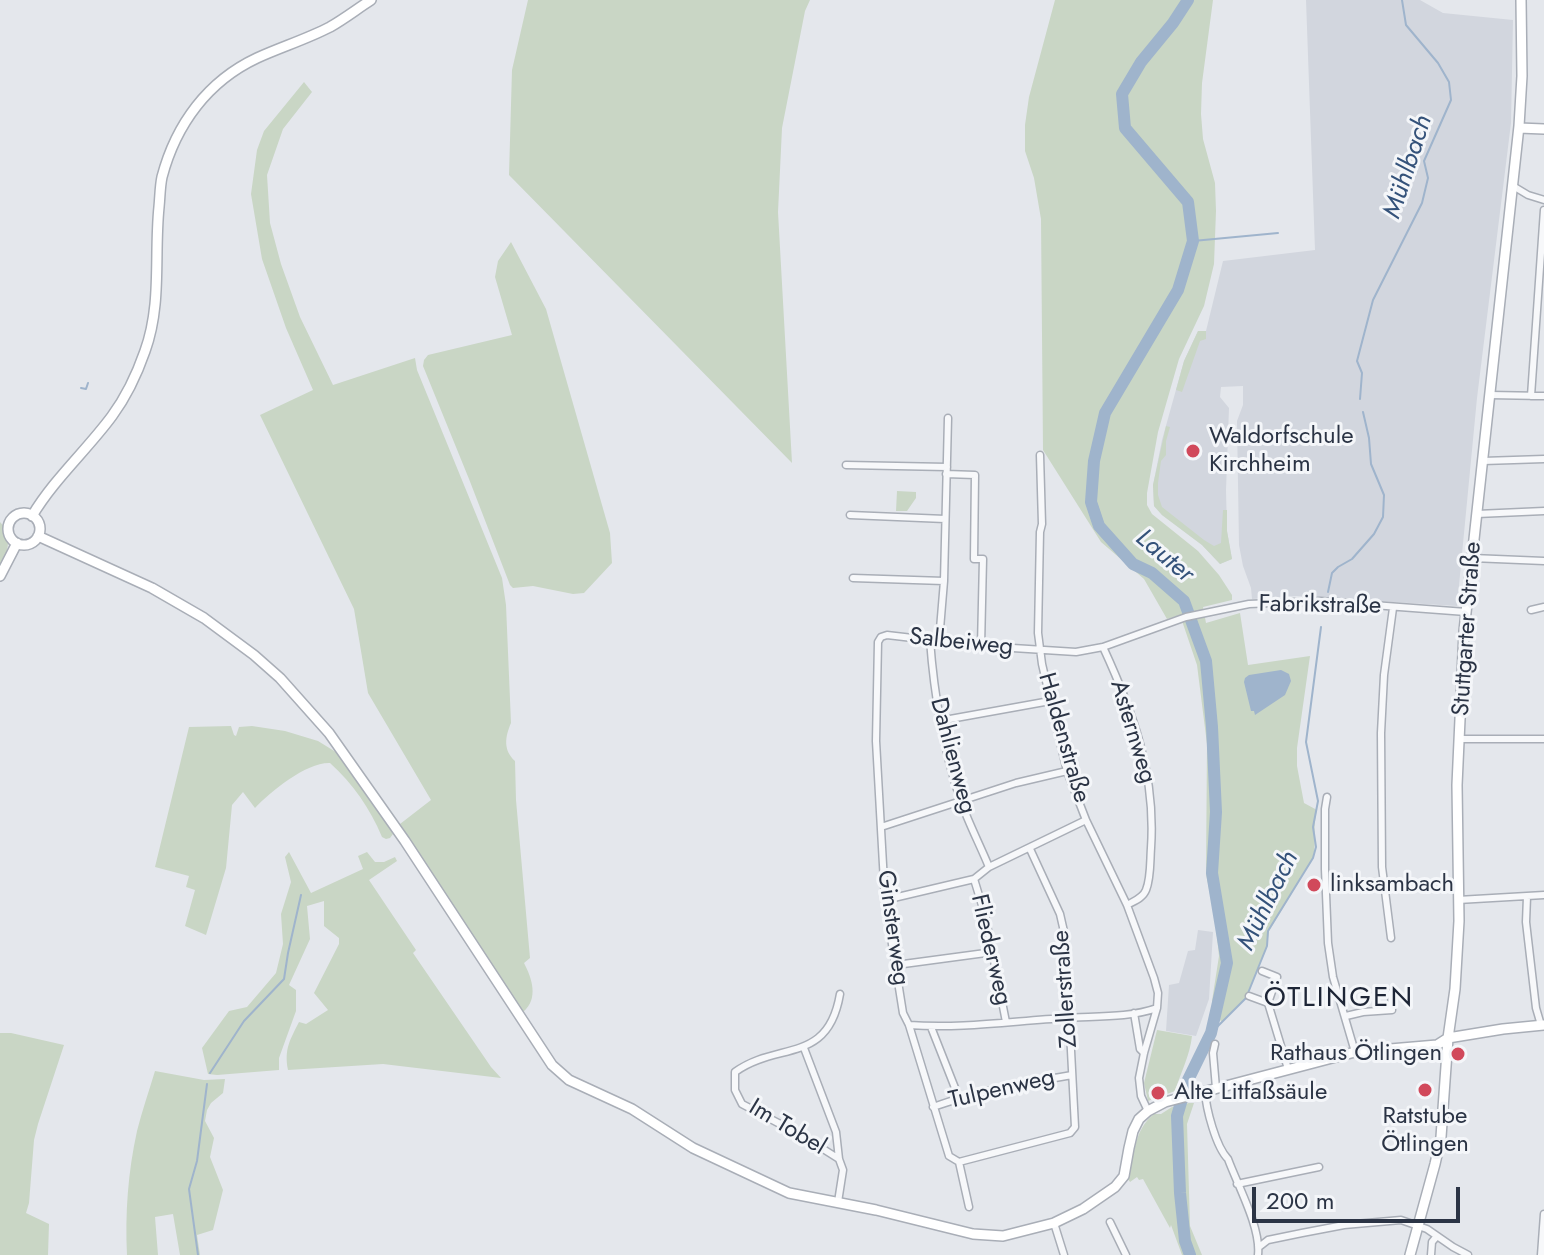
<!DOCTYPE html>
<meta charset="utf-8">
<style>
body{margin:0}
#map{position:relative;width:1544px;height:1255px;overflow:hidden;background:#e4e7ec;font-family:Jost,sans-serif}
canvas{display:block}
.scale{position:absolute;left:1252px;top:1187px;width:208px;height:36px;box-sizing:border-box;border:4px solid #2b3445;border-top:0;padding-left:10px;font-size:24px;line-height:28px;white-space:nowrap;color:#2b3445;-webkit-text-stroke:6px #f4f6f9;paint-order:stroke}
</style>
<div id="map">
<canvas width="1544" height="1255"></canvas>
<div class="scale">200 m</div>
</div>
<script>
const g = document.querySelector('canvas').getContext('2d');
g.lineJoin = 'round';
function fillPath(path, color) { g.fillStyle = color; g.fill(path, 'evenodd'); }
function strokePath(path, color, width, dash) { g.strokeStyle = color; g.lineWidth = width; g.lineCap = dash ? 'butt' : 'round'; g.setLineDash(dash || []); g.stroke(path); }
function label(font, color, halo, rows, align = 'center') {
  g.font = font + ' Jost,sans-serif'; g.lineWidth = 6; g.setLineDash([]); g.textBaseline = 'middle'; g.strokeStyle = halo; g.fillStyle = color; for (const [text, x, y, turn = 0] of rows) {
    g.save(); g.translate(x, y); g.rotate((+turn || 0) * Math.PI / 180); g.textAlign = isNaN(turn) ? turn : align; if (halo) g.strokeText(text, 0, 0); g.fillText(text, 0, 0); g.restore();
  }
}
fillPath(new Path2D(`
 M1306 0H1420L1443 13 1513 20 1511 123 1477 398 1457 606 1296 596 1252 599 1251 588 1243 566 1239 545 1237 421 1243 405V386L1221 387 1220 397 1229 408 1226 490 1227 531 1232 559 1220 564 1202 545 1162 515 1154 506 1153 485 1162 440 1184 361 1198 331H1206L1223 261 1315 250Z
 M1198 930 1213 932 1209 999 1196 1036 1166 1031 1169 985 1179 983 1188 951 1195 950Z`), '#d2d6de');
fillPath(new Path2D(`
 M528 0H810L805 11 782 128 778 212 792 463 509 175 512 70Z
 M1055 0H1213L1202 83 1201 114 1203 139 1215 183 1216 211 1214 264 1204 306 1179 359 1158 432 1147 493V505L1152 514 1198 551 1219 575 1232 595V600L1203 607 1206 623 1240 613 1248 665 1310 656 1297 748V766L1304 803 1317 810C1312 829 1317 841 1313 858L1269 931 1267 946 1246 998 1222 1022 1219 1019 1216 1023 1212 1001 1219 956 1215 919 1206 874 1207 744 1197 665 1180 615 1167 619 1144 579 1101 542 1043 450 1041 219 1034 178 1025 151V125L1029 97Z
 M304 82 312 92 283 129 267 175 270 223 281 264 300 317 333 385 415 358 417 370 502 578 506 605 511 723C505 737 503 750 515 761L516 800 530 958 524 963C532 978 539 999 523 1012L400 824 431 800 368 693 354 609 260 415 313 390 286 328 262 259 251 194 257 150 264 131Z
 M511 242 546 309 610 533 612 563 584 593 573 594 533 586 513 588 510 585 469 479 423 366 424 360 428 355 512 335 495 277 498 261Z
 M1198 331H1206V339L1200 341 1182 392 1176 390 1184 361Z
 M1166 426 1170 427 1166 441V455L1161 461 1158 483V495L1162 507 1204 540 1214 546 1221 543 1223 510H1227V531L1232 559 1220 564 1202 545 1162 515 1154 506 1153 485Z
 M897 491 916 492V498L907 511H896Z
 M0 522C14 537 7 553 0 570Z
 M231 726 234 735 236 736 239 727 252 726 285 731 318 741 339 754 390 826 393 834 390 838 386 839 382 837C370 808 353 784 330 763 307 762 271 791 255 808L243 792 232 805 226 868 206 935 185 926 195 890 186 887 189 876 155 867 189 727Z
 M289 852 311 893 363 869 358 856 367 852 375 862H384L395 857 397 861 369 880 416 950 413 953 491 1067 501 1078 383 1064 288 1070C284 1049 290 1040 299 1022L306 1024 328 1010 314 993 339 944V938L324 926V901L307 906 310 939 289 985 296 990V1011L279 1058V1070L217 1075 208 1074 202 1048 229 1011 247 1007 276 973 283 944 281 914 291 882 285 857Z
 M1157 1030 1192 1036C1190 1055 1181 1072 1175 1091L1148 1101 1144 1083Z
 M0 1033H11L64 1045 38 1124 34 1140 29 1203 26 1213 49 1224 48 1255H0Z
 M155 1071 204 1080 225 1079 223 1093 211 1103 207 1110 205 1121 214 1138 210 1157 223 1190 213 1230 197 1235 200 1255H180L173 1214 155 1217 158 1255H127C125 1213 128 1172 137 1131 142 1111 149 1091 155 1071Z
 M1189 1103H1194L1187 1124 1190 1226 1202 1255H1182L1171 1225 1170 1228 1143 1179 1139 1180 1137 1177 1130 1182 1128 1179C1134 1157 1134 1129 1154 1114H1161L1172 1107Z`), '#c9d6c5');
fillPath(new Path2D(`
 M1281 670 1289 674 1291 681 1285 695 1255 715 1254 711H1251L1244 682 1245 678 1249 675Z`), '#9fb4cc');
strokePath(new Path2D(`
 M1193 241 1278 233
 M81 388 86 389 88 383
 M1360 399 1362 373 1357 361 1373 300 1422 203 1428 178 1424 161 1451 100 1449 82 1438 63 1406 25 1402 0
 M1328 592 1332 573 1338 567 1352 559 1374 534 1383 517 1384 495 1371 464 1369 438 1363 412
 M1211 1033 1246 998 1267 946 1268 931 1313 858 1316 847 1313 827 1318 801 1306 742 1321 627
 M210 1073 244 1021 284 979 288 953 301 895
 M198 1255 189 1189 197 1161 207 1084`), '#9fb4cc', 2);
strokePath(new Path2D(`
 M1188 0 1173 23 1141 62 1122 94 1125 128 1188 202 1193 241 1178 290 1105 413 1094 461 1091 502 1099 526 1133 564 1152 573 1184 601 1206 661 1212 727 1216 812 1212 873 1227 963 1211 1033 1187 1082 1177 1116 1180 1193 1185 1241 1190 1255`), '#9fb4cc', 12);
const street = new Path2D(`
 M1513 186 1528 195 1544 200
 M1490 395 1544 396
 M1531 396 1544 210
 M1040 455 1042 524 1040 532 1038 633 1042 664 1062 750 1067 771 1086 820 1127 905 1154 978 1158 993 1157 1008 1144 1053 1139 1078 1141 1096 1148 1111
 M1483 461 1544 459
 M846 465 947 467
 M946 474 975 475 974 559H983L981 646
 M1477 514 1544 511
 M850 515 945 519
 M1472 558 1544 561
 M853 578 944 581 939 641
 M944 581 948 418
 M1531 610 1544 607
 M930 640C934 695 943 747 960 799 968 822 980 845 989 867
 M1103 647C1133 712 1156 774 1151 848 1150 861 1151 878 1146 890 1143 898 1134 901 1127 905
 M939 721 1050 701
 M1460 739H1544
 M1327 797 1325 809V869L1328 943 1333 977 1355 1052
 M881 827 1016 783 1067 771
 M974 879 985 915 1006 1022
 M1527 897 1526 922 1536 1008 1541 1025
 M885 900 974 879 989 867 1086 820
 M1458 900 1544 895
 M1391 938 1382 867 1381 733 1384 675 1393 608
 M896 965 993 952
 M1262 971 1277 977 1268 1003 1288 1069
 M1249 996 1268 1003
 M1134 1013 1140 1049 1144 1053
 M1346 1016 1363 1012 1392 1010 1391 993
 M909 1025C960 1029 1013 1021 1065 1018 1095 1016 1129 1018 1157 1008
 M931 1027 959 1098
 M1215 1044 1213 1053 1216 1088
 M804 1048 836 1132 839 1159 843 1170 838 1202
 M1205 1091C1206 1109 1216 1147 1228 1159 1238 1186 1261 1228 1258 1255
 M933 1107C978 1091 1025 1083 1072 1075
 M839 1159 801 1135 742 1104 735 1090V1072C778 1041 828 1065 840 994
 M959 1162 1070 1133 1075 1127 1065 936 1060 914 1030 849
 M1237 1184 1319 1167
 M969 1207 959 1162 949 1156 909 1025 903 1013 885 900 876 741 878 642 881 637 887 635 981 646 1076 652 1103 647 1186 617 1249 604 1320 601 1466 612
 M1110 1222 1126 1255
 M1054 1223 1064 1255
 M1259 1247 1268 1240 1302 1233 1344 1225 1401 1220 1427 1229 1453 1247 1468 1255
 M1431 1255 1432 1242 1437 1236
 M1541 1255 1544 1214`);
const secondary = new Path2D(`
 M1519 128 1544 129
 M8 529a16 16 0 1 1 32 0a16 16 0 1 1-32 0Z
 M32 516C54 479 87 450 112 416 126 397 137 374 145 351 162 304 154 256 159 207 160 197 160 186 162 177 176 124 208 81 257 58 281 47 307 39 330 27 344 19 357 9 371 0
 M38 536 152 588 204 618 254 655 280 678 329 733 405 841 552 1065 569 1080 632 1109 693 1148 789 1193 876 1210 973 1234 1003 1236 1054 1223 1083 1209 1115 1187 1124 1176 1129 1148 1133 1131 1139 1119 1148 1111 1165 1102 1355 1052 1437 1045 1448 1038 1503 1029 1544 1025
 M0 576 17 543
 M1410 1255 1435 1164 1441 1137 1448 1038 1455 989 1459 921 1457 785 1464 631 1519 126 1522 76 1521 0`);
strokePath(street, '#a9aeb7', 9);
strokePath(secondary, '#a9aeb7', 12);
strokePath(street, '#f7f8fa', 6);
strokePath(secondary, '#fff', 9);
for (const [x, y, r, color] of [
 [1193,451,8,"#d1495b"],
 [1314,885,8,"#d1495b"],
 [1458,1054,8,"#d1495b"],
 [1425,1090,8,"#d1495b"],
 [1158,1093,8,"#d1495b"]
]) { const dot = new Path2D(); dot.arc(x, y, r, 0, 2 * Math.PI); g.fillStyle = color; g.fill(dot); strokePath(dot, '#f4f6f9', 3); }
label('24px', '#2b3445', '#f4f6f9', [
 ["Waldorfschule",1209,437],
 ["Kirchheim",1209,465],
 ["linksambach",1330,885],
 ["Rathaus Ötlingen",1442,1054,"right"],
 ["Alte Litfaßsäule",1174,1093],
 ["Ratstube",1425,1117,"center"],
 ["Ötlingen",1425,1145,"center"]
], 'left');
label('24px', '#2b3445', '#f4f6f9', [
 ["Fabrikstraße",1320,606,1],
 ["Stuttgarter Straße",1468,629,-86],
 ["Salbeiweg",961,643,6],
 ["Asternweg",1132,732,73],
 ["Haldenstraße",1063,738,74],
 ["Dahlienweg",952,756,75],
 ["Ginsterweg",892,928,82],
 ["Fliederweg",990,950,77],
 ["Zollerstraße",1066,989,-94],
 ["Tulpenweg",1002,1090,-13],
 ["Im Tobel",787,1128,31]
]);
label('italic 26px', '#34527a', '#f4f6f9', [
 ["Mühlbach",1409,167,-72],
 ["Lauter",1164,557,40],
 ["Mühlbach",1269,901,-64]
]);
g.letterSpacing = '2px';
label('28px', '#1d2536', '#f4f6f9', [
 ["ÖTLINGEN",1339,999]
]);
g.letterSpacing = '0px';
</script>
